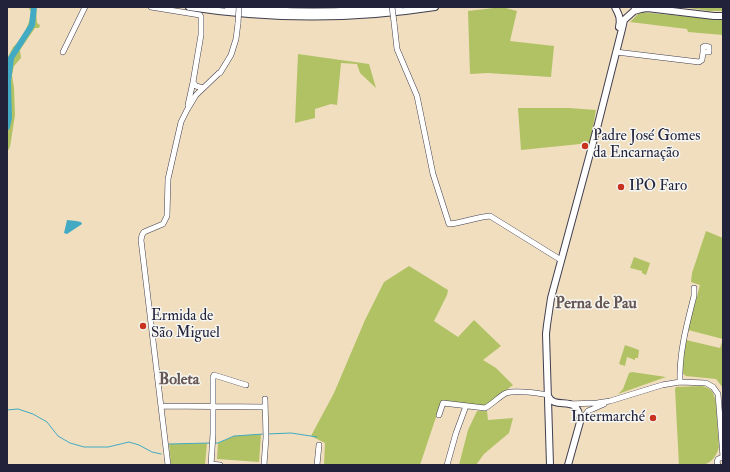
<!DOCTYPE html>
<meta charset="utf-8">
<style>
body{margin:0}
#map{position:relative;width:730px;height:472px;overflow:hidden;background:#f0debe;font-family:"IM FELL Double Pica",serif}
canvas{display:block}
.frame{position:absolute;inset:0;border:8px solid #22223b;pointer-events:none}
</style>
<div id="map">
<canvas width="730" height="472"></canvas>
<div class="frame"></div>
</div>
<script>
const g = document.querySelector('canvas').getContext('2d');
g.lineJoin = 'round';
function fillPath(path, color) { g.fillStyle = color; g.fill(path, 'evenodd'); }
function strokePath(path, color, width, dash) { g.strokeStyle = color; g.lineWidth = width; g.lineCap = dash ? 'butt' : 'round'; g.setLineDash(dash || []); g.stroke(path); }
function label(font, color, halo, rows, align = 'center') {
  g.font = font + ' "IM FELL Double Pica",serif'; g.lineWidth = 3; g.setLineDash([]); g.textBaseline = 'middle'; g.strokeStyle = halo; g.fillStyle = color; for (const [text, x, y, turn = 0] of rows) {
    g.save(); g.translate(x, y); g.rotate((+turn || 0) * Math.PI / 180); g.textAlign = isNaN(turn) ? turn : align; if (halo) g.strokeText(text, 0, 0); g.fillText(text, 0, 0); g.restore();
  }
}
fillPath(new Path2D(`
 M28 7H36L37 23 40 25 39 28H35L20 50 21 58 14 66 12 75 14 88 15 115 10 147 7 152V59L13 47 23 37 30 19 32 13Z
 M502 7 517 11 510 41 554 46 551 77 487 73 470 74 468 11Z
 M682 7H723V11H709Z
 M640 12 723 20V35L688 32 687 29 630 22Z
 M298 54 369 64 376 88 360 73 357 64 341 63 337 105 331 104 315 109V118L295 123Z
 M518 108H569L596 110 590 143 521 150Z
 M706 231 723 238V388L716 379 686 376 682 373 686 340 720 348 723 339 688 330 700 285 691 282 692 273Z
 M634 257 650 263 646 275 642 273V271L630 268Z
 M409 266 448 290 447 295 434 321 458 337 474 320 501 346 483 360 496 368 513 385 485 406 443 401 435 420 420 465H324L325 443 311 436 334 393 365 320 384 282Z
 M625 345 639 350 638 358H635V360L627 357 625 366 619 364Z
 M632 372 666 377 618 394 623 389 629 373Z
 M702 386C713 389 714 393 716 404L719 447C712 470 698 465 679 465L675 389 676 387Z
 M477 411H487L488 420 513 418 509 433 484 454 476 465H459L468 430Z
 M261 434 259 462 217 459 218 443 234 436Z
 M207 443 205 465H171L169 444Z`), '#b1c265');
fillPath(new Path2D(`
 M67 220 76 221 81 222 82 224 67 234 64 233Z`), '#43aac3');
strokePath(new Path2D(`
 M7 410 18 409 33 414 47 422 58 436 70 443 84 447H108L129 442 139 445 152 452 161 454
 M267 434 291 433 317 437
 M215 443H218L234 436 264 434
 M169 444 210 443`), '#43aac3', 1);
strokePath(new Path2D(`
 M7 127 9 118 8 81 11 58 32 25 34 7`), '#43aac3', 6);
const minor = new Path2D(`
 M151 7 200 15 201 17V35L193 82 196 86 203 88
 M394 22 397 49 417 96 433 174 449 224C463 223 476 217 490 216L561 260
 M63 52 85 7
 M616 52 699 62 702 60 703 52H709V47L705 46 703 47V52
 M188 105 193 82
 M680 382C679 352 687 324 694 296V288
 M569 404 597 403 610 401 662 385 680 382 706 383 713 387 718 394 723 457
 M161 406 265 407
 M439 415 443 403 485 408C491 405 500 396 506 393 515 390 539 393 548 395
 M580 422 588 411 604 404
 M211 464 220 465
 M168 465 141 240 142 235 144 232 163 224 167 216 168 179 181 122 187 110 196 95 219 73H220L231 55 236 39 238 23
 M211 465 213 434V377L214 375 246 385
 M264 465 266 437 265 399
 M317 465 319 445
 M447 465 456 433 466 406
 M718 465 717 462 718 459 723 457`);
const major = new Path2D(`
 M189 7C273 20 351 20 435 7
 M228 7C285 13 342 13 399 7
 M615 7C619 15 621 18 619 27
 M634 11 641 9 647 8 714 16H723
 M548 396C556 412 579 391 580 422L568 465
 M550 465 546 334 547 325 551 298 598 124 622 29 624 20 634 11 636 7`);
strokePath(minor, '#413e4f', 6);
strokePath(major, '#413e4f', 8);
strokePath(minor, '#fff', 5);
strokePath(major, '#fff', 6);
const minorBridge = new Path2D(`
 M392 7 394 22
 M238 23 239 7`);
strokePath(minorBridge, '#413e4f', 6, []);
strokePath(minorBridge, '#fff', 5);
for (const [x, y, r, color] of [
 [585,146,4,"#c8321e"],
 [621,187,4,"#c8321e"],
 [143,326,4,"#c8321e"],
 [653,418,4,"#c8321e"]
]) { const dot = new Path2D(); dot.arc(x, y, r, 0, 2 * Math.PI); g.fillStyle = color; g.fill(dot); strokePath(dot, '#f6f6f2', 1.5); }
label('15px', '#22223b', '#f6f6f2', [
 ["Padre José Gomes",593,137],
 ["da Encarnação",593,154],
 ["IPO Faro",629,187],
 ["Ermida de",151,317],
 ["São Miguel",151,334],
 ["Intermarché",645,418,"right"]
], 'left');
label('bold 16px', '#665754', '#f6f6f2', [
 ["Perna de Pau",596,305],
 ["Boleta",179,381]
]);
</script>
